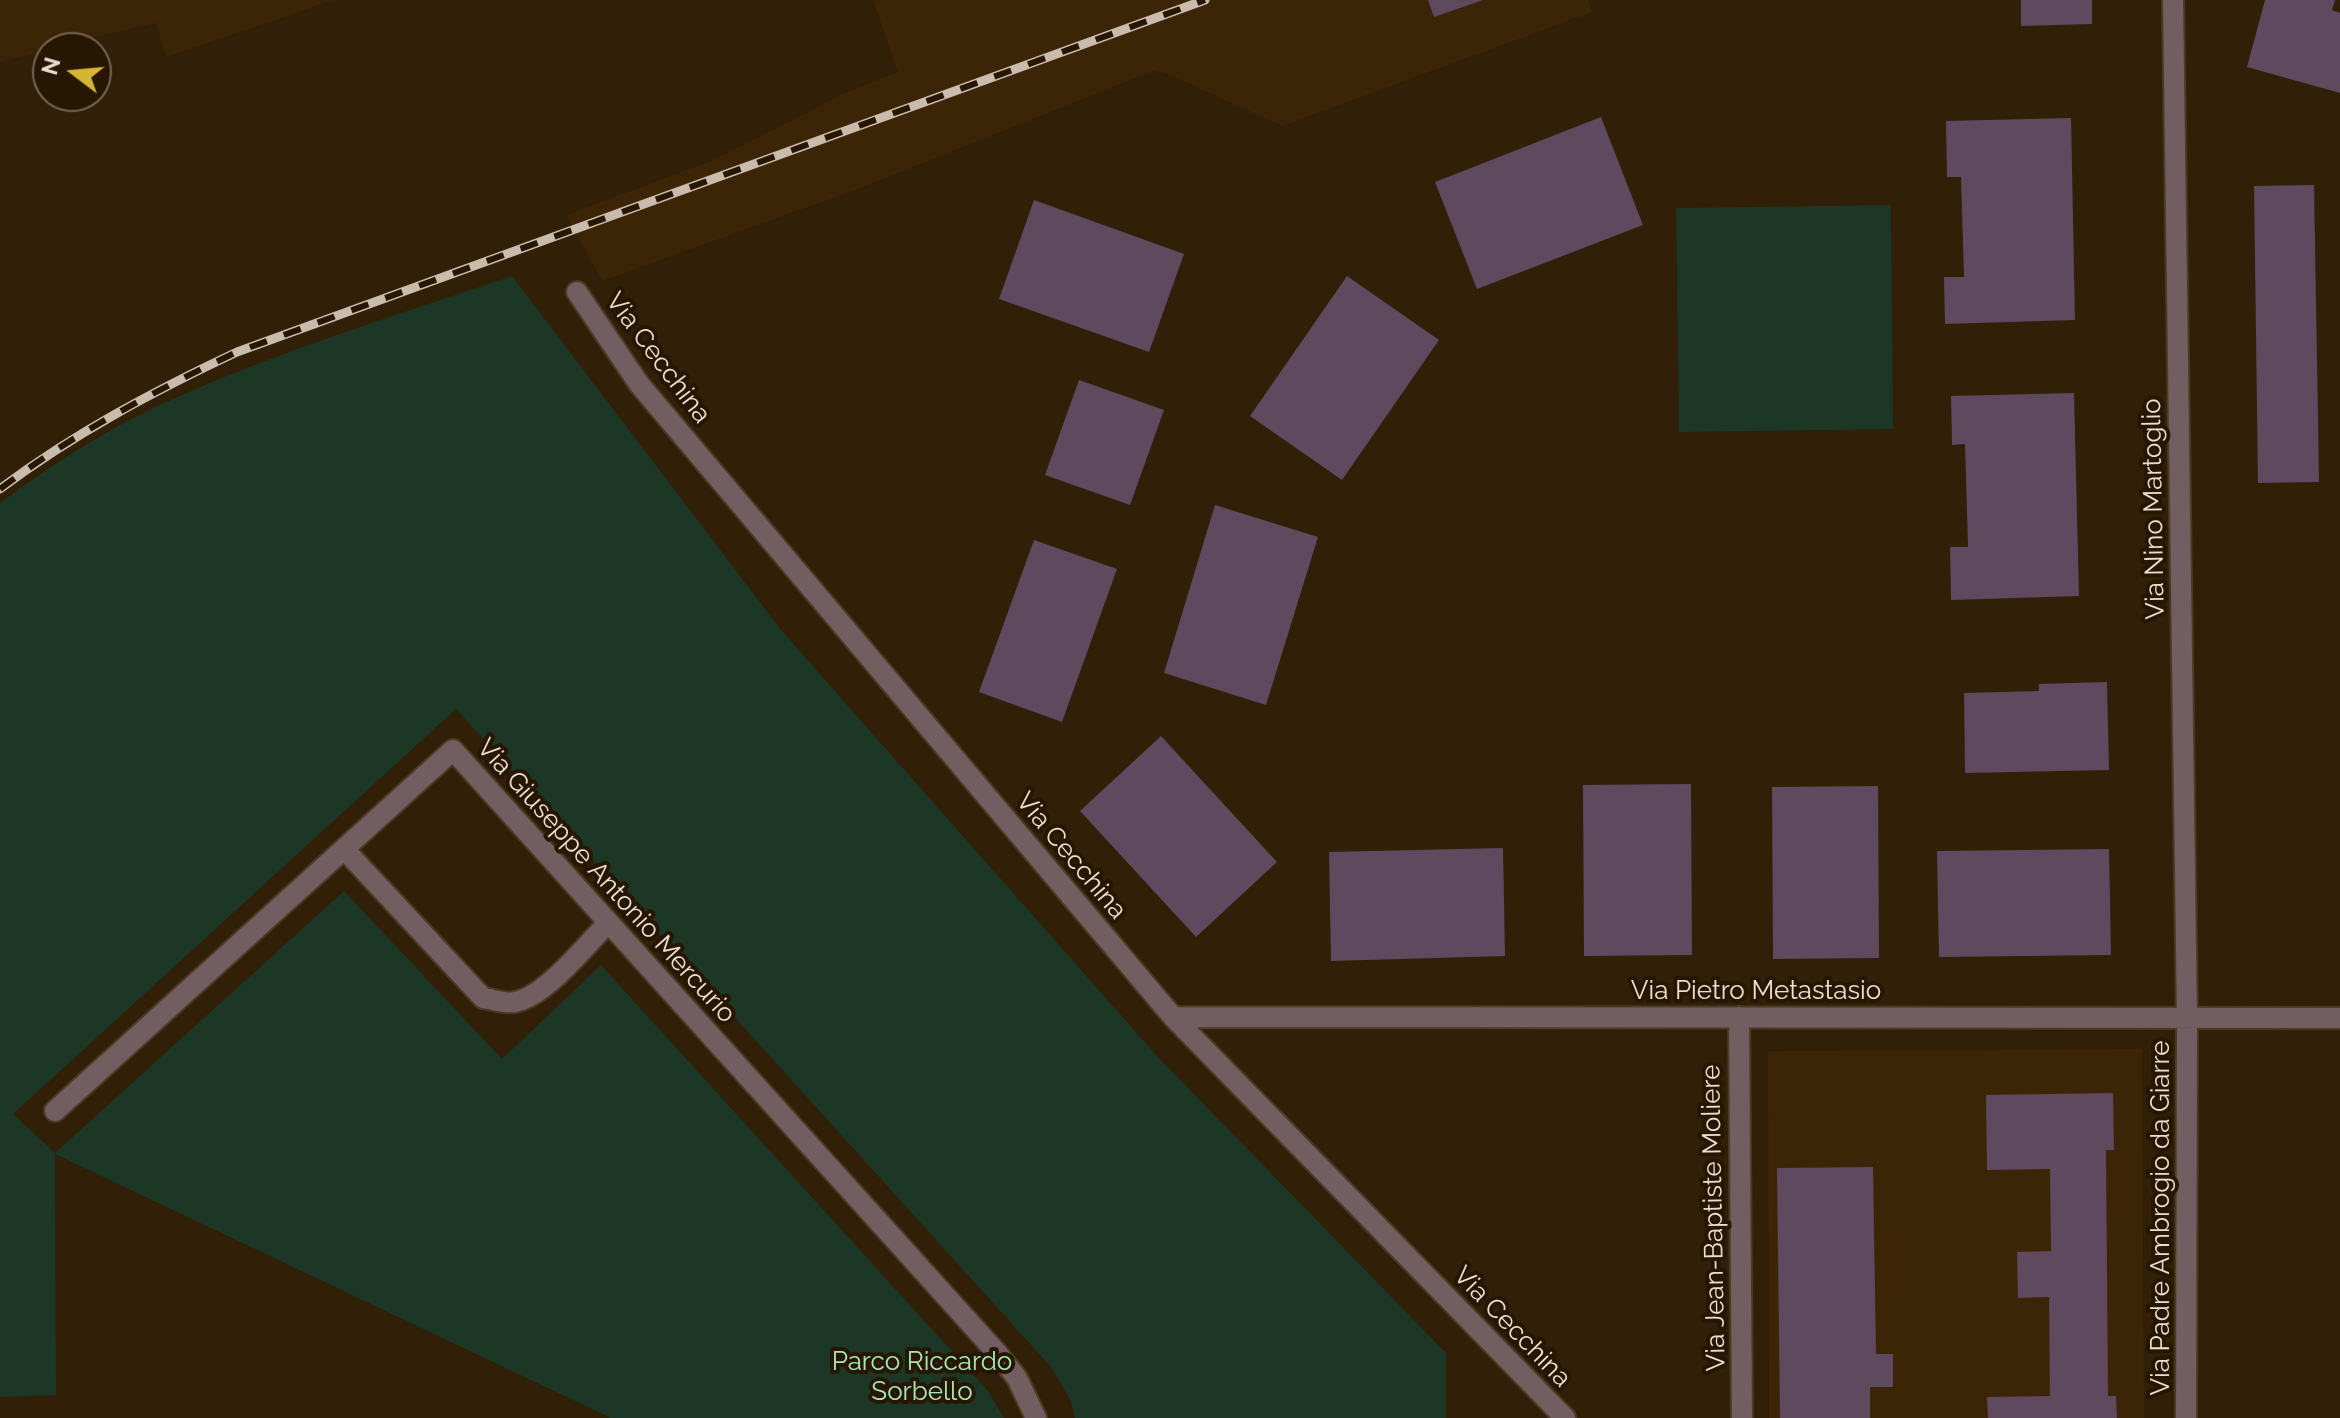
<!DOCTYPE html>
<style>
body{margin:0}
#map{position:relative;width:2340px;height:1418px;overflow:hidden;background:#311f08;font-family:Raleway,sans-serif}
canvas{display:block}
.north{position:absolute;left:32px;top:32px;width:80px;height:80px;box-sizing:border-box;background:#271601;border:2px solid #756654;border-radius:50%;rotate:286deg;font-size:22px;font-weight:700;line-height:32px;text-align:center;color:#ebded1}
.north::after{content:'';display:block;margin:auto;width:28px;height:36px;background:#d6b534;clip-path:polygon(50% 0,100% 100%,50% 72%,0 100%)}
</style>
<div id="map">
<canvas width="2340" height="1418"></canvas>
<div class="north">N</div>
</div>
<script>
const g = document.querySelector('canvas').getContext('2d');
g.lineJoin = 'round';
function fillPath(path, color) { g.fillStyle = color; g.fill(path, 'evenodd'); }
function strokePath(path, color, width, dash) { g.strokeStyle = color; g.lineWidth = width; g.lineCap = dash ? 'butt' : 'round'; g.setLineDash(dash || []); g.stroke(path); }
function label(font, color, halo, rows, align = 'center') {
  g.font = font + ' Raleway,sans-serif'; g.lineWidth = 8; g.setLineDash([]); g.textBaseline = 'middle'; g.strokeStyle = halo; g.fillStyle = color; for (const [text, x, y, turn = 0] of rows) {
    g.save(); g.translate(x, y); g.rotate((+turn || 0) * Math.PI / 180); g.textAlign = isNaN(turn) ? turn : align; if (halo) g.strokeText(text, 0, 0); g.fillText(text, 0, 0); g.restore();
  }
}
fillPath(new Path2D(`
 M0 0H334L166 57 156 23 48 48V50L0 62Z
 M873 0H1588L1592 12 1282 126 1166 73 1152 71 855 190 602 281 566 215 714 160 847 92 898 72Z
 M2142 1049 2144 1418H1769L1768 1051Z`), '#3c2507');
fillPath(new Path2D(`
 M1891 205 1893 429 1679 432 1676 208Z
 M512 276 781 630 1157 1056 1446 1353V1418H1075L1071 1401 1051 1367 456 709 13 1114 55 1153 344 891 502 1059 601 965 988 1391 1004 1418H611L55 1154 56 1395 0 1397V503C50 466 105 430 162 404 275 352 395 316 512 276Z`), '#1c3726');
fillPath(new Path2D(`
 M1428 0H1483L1434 17Z
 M2021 0H2092V24L2021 26Z
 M2265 0H2335L2332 10 2340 13V93L2247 67Z
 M1601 117 1643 225 1477 289 1435 182Z
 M2071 118 2075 320 1945 324 1944 277H1964L1961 177H1947L1946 121Z
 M2314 185 2319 482 2258 483 2254 186Z
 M1034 200 1184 254 1149 352 999 299Z
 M1347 276 1439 340 1342 480 1250 416Z
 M1079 380 1164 410 1130 505 1045 475Z
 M2074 393 2079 596 1951 600 1950 547H1968L1965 444 1952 445 1951 396Z
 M1215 505 1318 537 1266 705 1164 673Z
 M1034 540 1117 569 1062 722 979 692Z
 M2107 682 2109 770 1965 773 1964 693 2039 691V684Z
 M1161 736 1277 862 1196 937 1080 811Z
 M1691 784 1692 955 1584 956 1583 785Z
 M1878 786 1879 958 1773 959 1772 787Z
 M1503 848 1505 956 1331 961 1329 852Z
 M2109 849 2111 955 1939 957 1937 851Z
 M2113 1093 2114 1150H2106L2108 1396H2116L2117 1418H1988L1987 1397 2050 1396 2049 1297 2018 1298 2017 1252 2051 1251 2050 1169 1987 1170 1986 1095Z
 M1873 1167 1876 1354H1893V1387H1870V1418H1780L1777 1168Z`), '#5f495f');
const minor = new Path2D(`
 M2173 0 2187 1018 2186 1418
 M577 292 639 384 1173 1017 1565 1418
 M344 849 483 998C492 999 506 1004 515 1002 546 996 585 946 607 924
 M1173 1017 2340 1018
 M1739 1017 1742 1418
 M55 1111 453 750 998 1354 1017 1378 1036 1418`);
strokePath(minor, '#4b3a24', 24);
strokePath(minor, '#725e60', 20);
const rail = new Path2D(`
 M0 489C73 434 154 391 237 352L1205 0`);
strokePath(rail, '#cabcad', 9);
strokePath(rail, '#271601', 6, [18]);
label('26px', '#ebded1', '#271601', [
 ["Via Cecchina",658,358,53],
 ["Via Nino Martoglio",2154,509,-91],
 ["Via Cecchina",1071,856,50],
 ["Via Giuseppe Antonio Mercurio",606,881,48],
 ["Via Pietro Metastasio",1756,991],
 ["Via Jean-Baptiste Moliere",1714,1218,-91],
 ["Via Padre Ambrogio da Giarre",2161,1218,-90],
 ["Via Cecchina",1512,1327,46]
]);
label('26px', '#a4e7bc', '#271601', [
 ["Parco Riccardo",922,1362],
 ["Sorbello",922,1392]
]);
</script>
